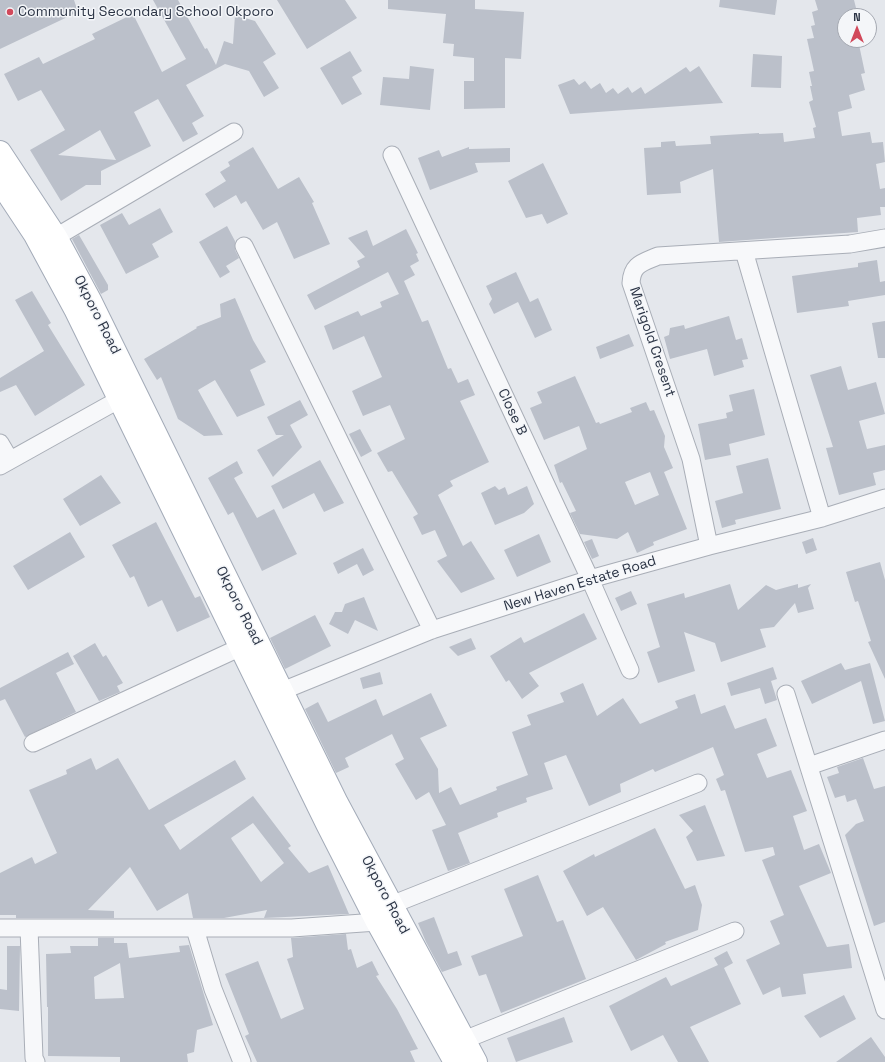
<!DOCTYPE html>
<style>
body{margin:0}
#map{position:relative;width:885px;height:1062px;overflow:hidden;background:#e4e7ec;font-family:"Space Grotesk",sans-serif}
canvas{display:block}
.north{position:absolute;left:837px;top:8px;width:40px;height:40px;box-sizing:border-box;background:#f4f6f9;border:1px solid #a4a8b1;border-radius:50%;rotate:0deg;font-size:11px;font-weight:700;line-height:16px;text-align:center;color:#2b3445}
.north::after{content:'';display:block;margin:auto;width:14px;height:18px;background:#d1495b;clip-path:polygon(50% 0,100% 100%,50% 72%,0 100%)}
</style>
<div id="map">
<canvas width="885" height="1062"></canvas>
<div class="north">N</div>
</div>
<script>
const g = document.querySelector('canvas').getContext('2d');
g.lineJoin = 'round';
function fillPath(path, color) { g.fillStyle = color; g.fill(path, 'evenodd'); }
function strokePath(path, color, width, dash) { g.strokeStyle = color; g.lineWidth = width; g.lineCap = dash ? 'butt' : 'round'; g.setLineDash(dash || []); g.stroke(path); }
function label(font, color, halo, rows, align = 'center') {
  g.font = font + ' "Space Grotesk",sans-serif'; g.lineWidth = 3; g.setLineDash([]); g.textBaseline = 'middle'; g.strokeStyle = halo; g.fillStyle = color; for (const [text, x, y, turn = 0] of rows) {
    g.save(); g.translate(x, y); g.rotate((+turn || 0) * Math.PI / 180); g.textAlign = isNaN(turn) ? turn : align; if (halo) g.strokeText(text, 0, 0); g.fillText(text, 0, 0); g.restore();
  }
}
fillPath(new Path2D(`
 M0 0H74L78 12 0 49Z
 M153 0H178L205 49 207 48 216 65 224 41 233 44 235 15 255 21 276 54 263 62 279 88 264 97 249 71 225 64 186 85 204 116 192 123 198 134 183 142 158 99 134 112 151 146 101 171V185H86L61 201 30 150 65 130 41 90 18 101 4 74 39 57 43 64 95 39 92 34 133 14 162 72 186 59ZM100 130 116 160 58 155Z
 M277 0H345L357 18 307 49Z
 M388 0H475V9L524 12 521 59 505 58V108L464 109V81H474V58L453 56 454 44 443 43 446 14 388 9Z
 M720 0H777L775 15 719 7Z
 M815 0H854L858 16H845V40H858L865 73 861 74 865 90 849 95 852 108 838 112 842 136 870 132 872 143 883 142 885 162 876 164 880 189 885 188V207H880L881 215 857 218 858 232 719 242 713 169 680 182 681 193 647 195 644 148 661 147V142L675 141 676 146 711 144 710 136 759 133V134L783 133 784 142 815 138 813 128 816 127 809 102 813 100 810 86H812L809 72 814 71 807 39 814 38 811 26 815 25 812 12 818 10Z
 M350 51 362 71 352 77 362 94 342 105 320 68Z
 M753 54 782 56 781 88 751 87Z
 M410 66 434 69 430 110 380 105 383 77 409 79Z
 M699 66 723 103 570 114 558 85 574 79 579 85 585 81 591 89 600 83 606 93 613 88 618 94 628 87 632 93 641 87 645 94 686 67 690 72Z
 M253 147 278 189 299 177 314 202 312 203 330 244 294 259 277 222 263 230 246 201 241 204 236 195 214 208 205 194 226 181 220 172 230 166 228 162Z
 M469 147V149L510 148V162L475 163 478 172 430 190 418 158 439 150 442 157Z
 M543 163 568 214 547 224 542 214 526 218 508 181Z
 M160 208 173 232 152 244 159 257 126 274 100 225 122 213 129 225Z
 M227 226 235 241V250L239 258 226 266 230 272 220 278 199 242Z
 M406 229 418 253 416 254 419 261 410 266 415 275 404 281 422 322 428 320 448 369 451 368 458 383 468 379 475 395 460 401 489 462 450 481 453 486 438 495 463 546 471 541 495 579 461 593 437 561 447 556 435 530 422 535 413 517 418 514 392 471 388 472 377 453 405 439 390 405 363 416 352 391 382 377 364 336 333 350 324 326 358 311 361 316 382 307 380 302 399 294 388 272 315 310 307 295 360 267 357 261 365 257 348 238 367 230 373 246Z
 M79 235 108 285V290L101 294 72 239Z
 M877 260 880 282 885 281V295L848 301 849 306 797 313 792 276 858 267V263Z
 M516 272 530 302 538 298 552 330 535 338 518 302 494 314 489 304 492 299 486 286Z
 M32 291 51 323 48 325 85 385 35 416 16 385 0 392V378L44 351 15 300Z
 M235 298 253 340 266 362 250 370 265 405 237 417 215 380 198 390 223 435 204 436 178 419 161 377 157 380 144 359 197 328 196 327 221 317 220 304Z
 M729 316 736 340 742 338 748 359 742 360 744 367 714 376 707 349 670 359 664 337 669 335 670 328 684 325 685 329Z
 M885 321V358H878L872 323Z
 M629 334 634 346 600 359 596 347Z
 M841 366 848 390 876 382 885 414 859 421 867 449 885 445V470L873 473 876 485 839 495 826 448 833 447 810 375Z
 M575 376 596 423 599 422 600 424 632 412 630 408 646 402 650 411 654 410 665 436 664 447 673 468 664 472 687 529 653 542 654 545 637 553 628 532 617 539 580 534 570 513 576 511 562 482 560 483 554 465 587 449 579 426 544 440 530 408 542 403 537 392ZM650 472 659 495 635 505 625 482Z
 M754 389 765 435 729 444 731 455 705 460 698 424 727 418 726 413 733 411 729 395Z
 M300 400 308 415 290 425 302 447 273 477 257 450 284 435H276L267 417Z
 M360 429 372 451 361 457 349 434Z
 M768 458 781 509 735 520 736 524 722 528 715 501 743 493 736 466Z
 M320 460 344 503 324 512 314 493 283 509 271 486Z
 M237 461 243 473 234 478 257 518 274 509 297 554 262 571 233 512 228 515 208 478Z
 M101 475 121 503 80 526 63 499Z
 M495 486 499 490 505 487 508 495 527 486 534 504 524 513 495 525 481 493Z
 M156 522 195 598 200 596 210 617 177 632 162 600 148 607 134 576 130 578 112 545Z
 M70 532 85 557 28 590 13 566Z
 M539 534 551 562 517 577 504 550Z
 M813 538 817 550 806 554 802 542Z
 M592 539 599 556 592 559 584 542Z
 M363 548 374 570 363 576 357 564 338 574 333 563Z
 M880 562 885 580V679L868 642 871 641 858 601 855 602 846 572Z
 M730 584 738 610 766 585 776 590 798 584V588L811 584 808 588 814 609 798 613 795 603 774 627 760 629 766 647 721 662 715 643 684 632 695 671 658 683 647 652 660 647 647 604 684 593 685 598Z
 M631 591 637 604 621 611 615 598Z
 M364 597 378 631 355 620 348 634 329 624 335 612H342L345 604Z
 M584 613 597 639 529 673 539 686 522 699 509 680 506 682 490 656 521 637 524 643Z
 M315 615 331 646 285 669 270 638Z
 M471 638 476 649 458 656 449 647Z
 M95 643 103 657 106 655 123 683 117 686 120 692 99 701 73 656Z
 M68 652 74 664 56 673 76 712 25 737 5 699 0 701V688Z
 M841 663 845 670 870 663 885 721 873 724 861 681 812 704 801 681Z
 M773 667 777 679 771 681 777 700 765 704 760 688 731 696 727 683Z
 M380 672 383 684 363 689 360 678Z
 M583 683 597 716 623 698 640 724 678 708 675 701 695 694 701 714 725 705 735 729 766 718 777 746 757 754 767 778 791 770 807 811 793 816 804 850 819 844 831 873 799 886 827 947 849 944 852 968 803 974 806 994 782 997 780 987 763 995 746 960 780 944 770 921 784 915 762 860 775 855 773 847 745 852 725 790 721 791 716 779 724 775 713 747 655 772 653 769 620 784 621 792 589 806 566 755 544 763 553 789 526 798 527 802 497 813 498 817 458 833 470 863 448 871 432 830 446 825 429 792 416 800 395 764 404 759 392 734 345 758 349 767 336 773 305 709 318 702 328 722 376 699 383 716 431 693 447 726 420 738 438 769 439 793 451 787 460 805 497 790 496 787 528 775 512 732 531 725 527 715 564 702 560 693Z
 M91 758 96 770 118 758 149 810 235 760 246 779 164 825 180 850 253 796 291 846 288 848 309 873 328 865 349 914 264 918 267 910 224 918H193L188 893 157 911 130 867 88 910 114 911V918H16V915H0V873L32 857 35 864 57 853 29 790 67 774 66 770ZM253 823 284 863 261 882 232 840 231 838Z
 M863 758 874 789 885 786V922L874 926 845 835 856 824 864 821 856 799 847 802 845 795 835 798 827 777 839 773 837 767Z
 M705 805 725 856 697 861 686 837 693 831 679 815Z
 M655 828 685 889 695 885 702 905 698 930 665 942 666 944 636 960 603 907 587 916 563 871 594 854 595 857Z
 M538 875 557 922 563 920 586 979 501 1013 486 974 479 976 471 956 523 936 504 889Z
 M434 917 448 954 457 951 462 965 442 972 426 942 418 923Z
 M346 934 348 950 351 949 357 968 372 961 379 975 376 976 397 1009 418 1049 410 1051 415 1062H257L245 1036 249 1034 225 974 258 961 281 1019 304 1009 287 959 293 957 291 938Z
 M98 938H114V943H127L129 958 180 952 179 946 189 945 213 1025 197 1030 194 1052 187 1054 188 1062H120V1057L48 1056V1007H47L46 954 71 953 70 946H98ZM120 963 124 998 95 999 94 977Z
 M7 946H20L19 1011 0 1009V989L7 990Z
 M727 951 733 963 724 968 741 1004 690 1027 709 1062H678L663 1035 631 1051 609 1006 666 977 671 986 718 965 714 958Z
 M844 995 856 1019 820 1038 804 1016Z
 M564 1017 573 1042 516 1062 507 1038Z
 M871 1037 885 1057V1062H836Z`), '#bbc0ca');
const minor = new Path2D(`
 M392 155 590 579 630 670
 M56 237 234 132
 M244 246 432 630
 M744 251 822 518
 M0 443 10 460
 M0 466 120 399
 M709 546 691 459 631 283C632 264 642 263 658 256L850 244 885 238
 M282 691 432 630 590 579 709 546 822 518 885 498
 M786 694 885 1010
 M33 743 241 647
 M809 766 885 740
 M391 905 698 783
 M0 928H292L377 922
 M29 928 34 1058 36 1062
 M195 929 213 989 242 1062
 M464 1040 735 931`);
const major = new Path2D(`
 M0 152 56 237 91 302 337 803 476 1062
 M0 182 35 235 75 309 327 824 377 922 455 1062`);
strokePath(minor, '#a9aeb7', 19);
strokePath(major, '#a3abb8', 24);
strokePath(minor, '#f7f8fa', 17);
strokePath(major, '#fff', 22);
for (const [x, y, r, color] of [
 [10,12,4,"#d1495b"]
]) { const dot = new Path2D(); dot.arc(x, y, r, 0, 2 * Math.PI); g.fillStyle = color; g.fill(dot); strokePath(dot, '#f4f6f9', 1.5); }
label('14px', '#2b3445', '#f4f6f9', [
 ["Community Secondary School Okporo",18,12]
], 'left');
label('14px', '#2b3445', '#f4f6f9', [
 ["Okporo Road",97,315,63],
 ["Marigold Cresent",652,342,71],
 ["Close B",512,412,65],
 ["New Haven Estate Road",580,584,-17],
 ["Okporo Road",239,606,63],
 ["Okporo Road",385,895,62]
]);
</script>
